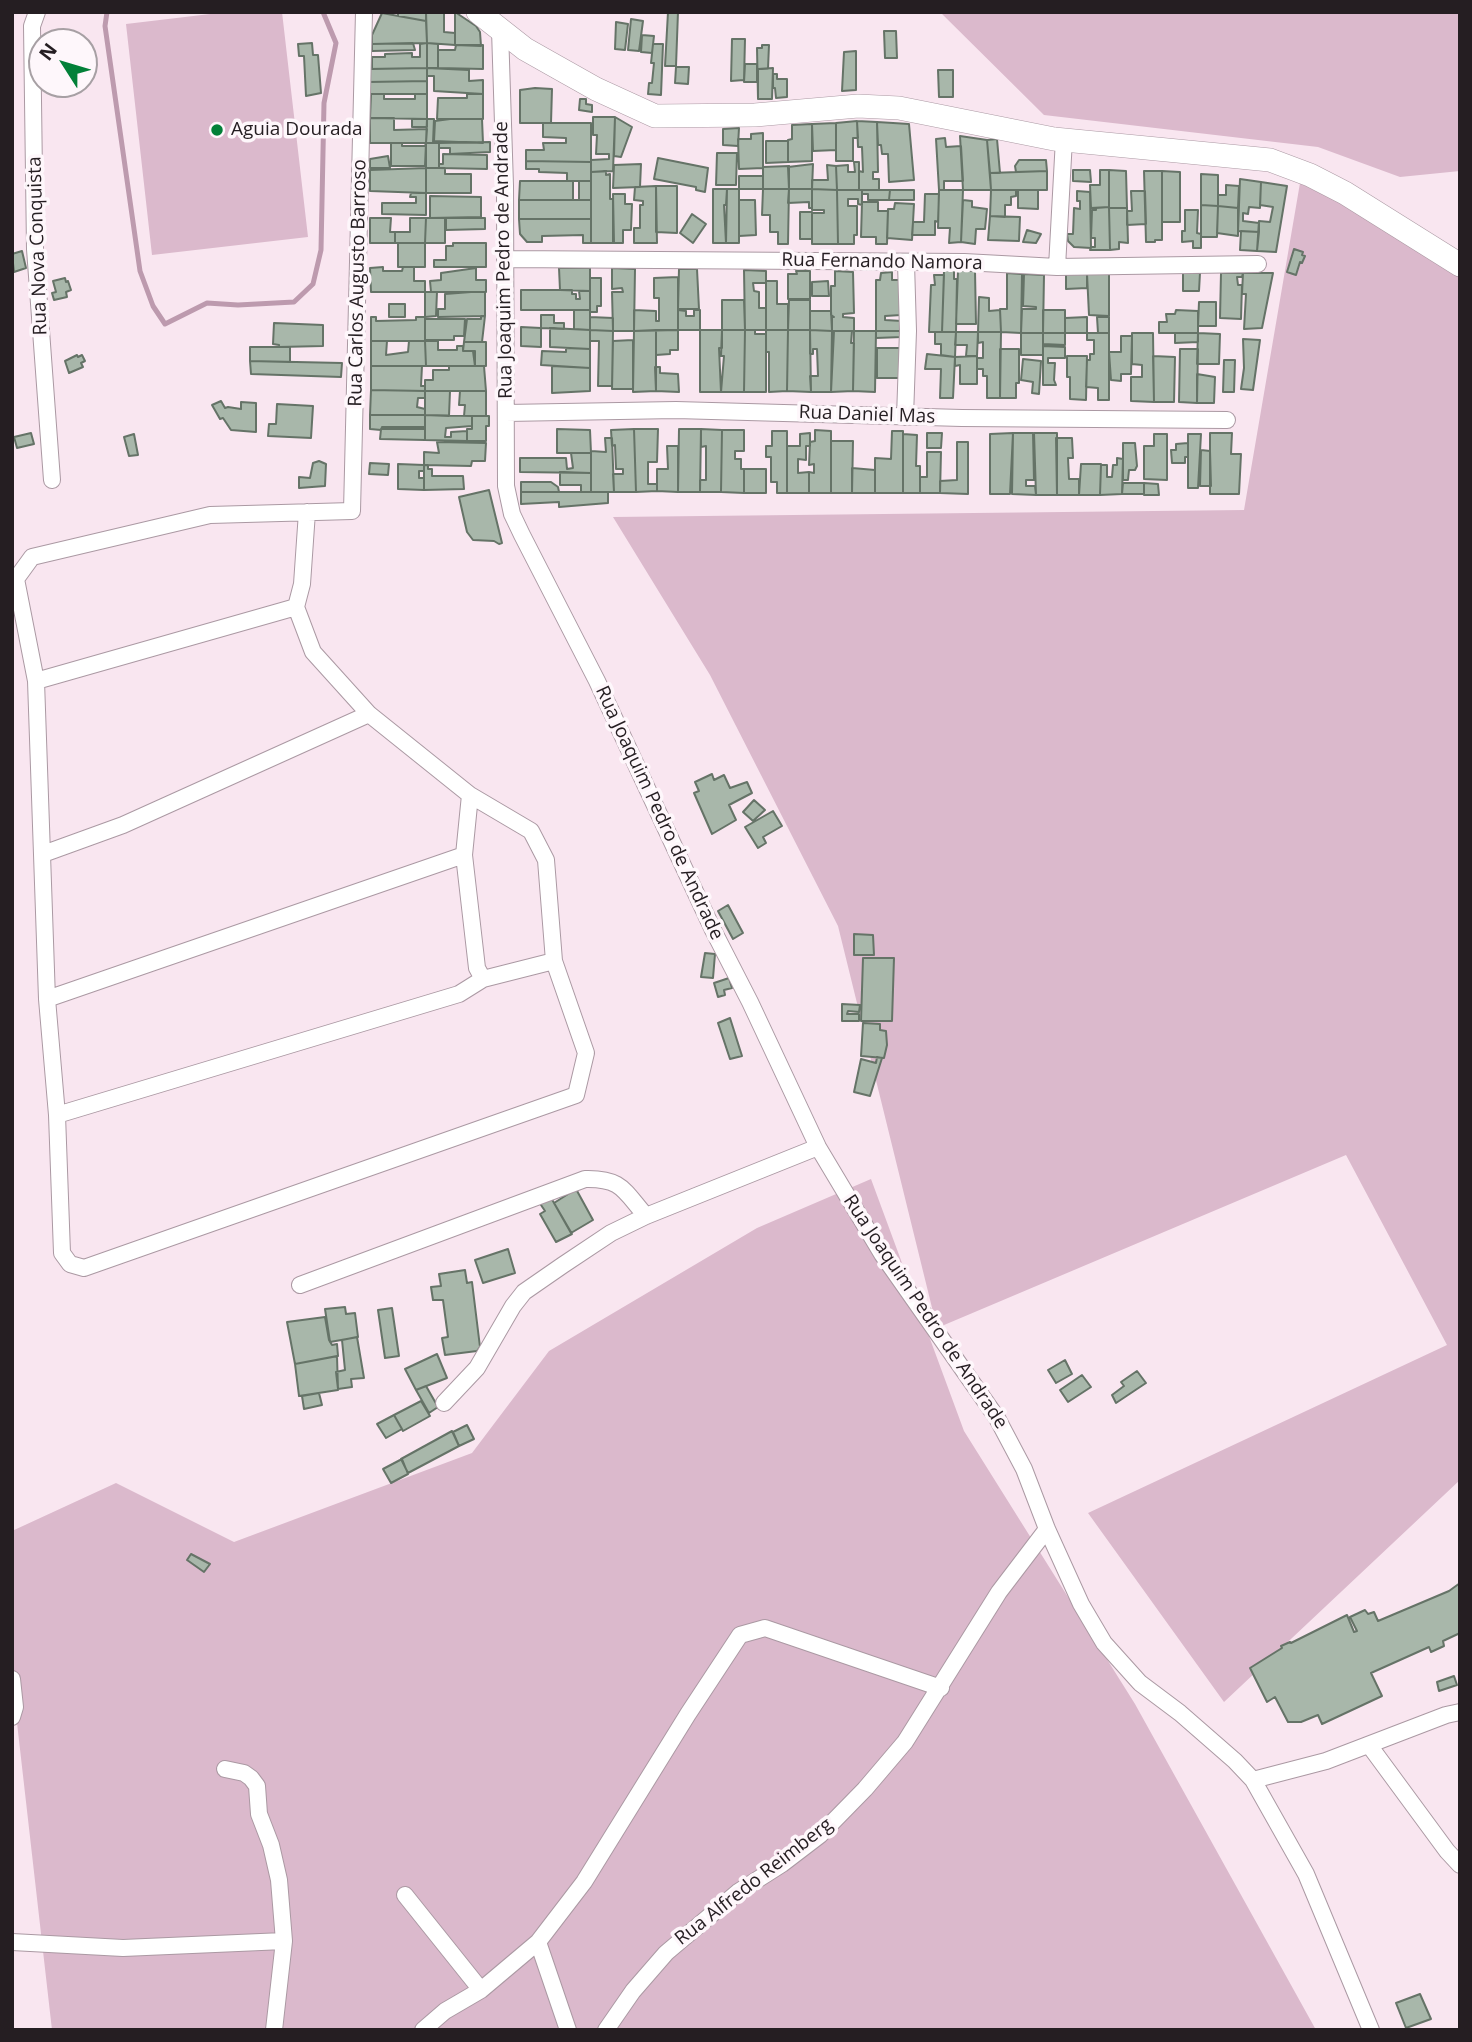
<!DOCTYPE html>
<style>
body{margin:0}
#map{position:relative;width:1472px;height:2042px;overflow:hidden;background:#f9e6f0;font-family:"Open Sans",sans-serif}
canvas{display:block}
.frame{position:absolute;inset:0;border:14px solid #251e22;pointer-events:none}
.north{position:absolute;left:28px;top:28px;width:70px;height:70px;box-sizing:border-box;background:#fef7fb;border:2px solid #a7a0a4;border-radius:50%;rotate:307deg;font-size:19px;font-weight:700;line-height:28px;text-align:center;color:#251e22}
.north::after{content:'';display:block;margin:auto;width:24px;height:32px;background:#028038;clip-path:polygon(50% 0,100% 100%,50% 72%,0 100%)}
</style>
<div id="map">
<canvas width="1472" height="2042"></canvas>
<div class="frame"></div>
<div class="north">N</div>
</div>
<script>
const g = document.querySelector('canvas').getContext('2d');
g.lineJoin = 'round';
function fillPath(path, color) { g.fillStyle = color; g.fill(path, 'evenodd'); }
function strokePath(path, color, width, dash) { g.strokeStyle = color; g.lineWidth = width; g.lineCap = dash ? 'butt' : 'round'; g.setLineDash(dash || []); g.stroke(path); }
function label(font, color, halo, rows, align = 'center') {
  g.font = font + ' "Open Sans",sans-serif'; g.lineWidth = 7; g.setLineDash([]); g.textBaseline = 'middle'; g.strokeStyle = halo; g.fillStyle = color; for (const [text, x, y, turn = 0] of rows) {
    g.save(); g.translate(x, y); g.rotate((+turn || 0) * Math.PI / 180); g.textAlign = isNaN(turn) ? turn : align; if (halo) g.strokeText(text, 0, 0); g.fillText(text, 0, 0); g.restore();
  }
}
fillPath(new Path2D(`
 M227 12H282L308 237 152 255 126 24Z
 M940 12H1460V171L1400 177 1318 147 1044 115Z
 M1300 183 1460 254V1480L1224 1702 1088 1513 1447 1345 1346 1155 937 1328 838 926 710 675 613 517 1244 510Z
 M871 1179 964 1431 1135 1704 1316 2030H52L12 1679V1531L116 1483 234 1542 472 1453 549 1351 757 1228Z`), '#dbb9cc');
strokePath(new Path2D(`
 M107 12 105 26 140 271 153 306 165 324 207 303 238 305 294 302 313 284 321 250 324 103 336 43 323 12`), '#bd9aae', 5);
const building = new Path2D(`
 M398 12H426V21L398 16Z
 M426 12H444V32L455 33V45L427 43Z
 M455 12 476 26 480 32 481 46 455 45Z
 M668 12H678L676 66H665Z
 M382 13 426 21 427 43 372 44V35Z
 M631 19 643 21 639 51 628 50Z
 M616 22 628 24 625 50 615 49Z
 M884 31H896L897 58H885Z
 M642 35 654 36 652 53 641 52Z
 M732 39H745L744 80 731 81Z
 M312 43 313 55H318L321 93 306 96 304 56H299L298 44Z
 M413 43 415 50 372 51V44Z
 M427 43 438 44V68H427Z
 M427 43V68L372 69V57H385V54L412 53V57H420V44Z
 M653 44H663L661 95 648 94 649 83H652L654 63H651Z
 M456 45H483V69L438 68V50H455Z
 M762 45H769L768 69H758V99L757 48H762Z
 M856 51V90L842 91 844 52Z
 M745 64H757V82H744Z
 M676 67H689L688 84 675 83Z
 M427 68 469 70V81L483 80V94L434 91V76H427Z
 M427 68V81L368 82V69Z
 M773 68 772 99H758V69Z
 M938 70H953V97H939Z
 M773 74H777V79H787V97L776 98 775 88H773Z
 M427 81V94H369V82Z
 M535 88 552 89 551 123H520V90Z
 M371 94H384V99H415V94H427V119L370 118Z
 M467 94H483V119H437L438 98H467Z
 M580 99H586V104L592 105V112L579 110Z
 M593 117H615L613 171 591 172V160L609 159V154H596L597 135H593Z
 M615 117 632 127 621 157 614 156Z
 M370 118H394V130L427 129 426 143H370Z
 M412 119H427V127H412Z
 M427 119H434L433 143H426Z
 M450 119H482L483 143 434 141 435 121Z
 M857 121 877 122 878 172H873V179H879V190H859V171L863 172 862 147H858Z
 M857 121 858 138H853V161H836V123Z
 M877 122 909 124 914 180 889 182 888 154H882L881 145H878Z
 M543 123H591V162L526 161V150H544L543 143H566V138L543 137Z
 M836 123V150L813 151 812 124Z
 M812 124V161L788 162V140L792 139V125Z
 M739 128 738 146 723 145V129Z
 M763 133V168L739 169 738 139H751V134Z
 M960 136 987 140 991 190H963Z
 M945 138 946 147 961 146 963 181H944V190H939L936 139Z
 M997 139 1000 173H990L987 140Z
 M766 141H788V162L766 163Z
 M490 142V152L450 154V148H439V143Z
 M391 143H402V146H425L426 143 425 166H391Z
 M426 143H439V168H426Z
 M717 153H737L736 185H716Z
 M443 154 487 155V169L439 168V164H443Z
 M388 156 390 168H370V159Z
 M658 158 708 168 705 192 696 190V187L654 179Z
 M1019 160H1046L1047 171 1016 172 1015 166Z
 M526 161 591 162V181H567V173L539 172V169H526Z
 M854 162H859V190H837L836 166 848 165V172H855Z
 M641 164 640 187 613 188 614 165Z
 M813 164 812 189H789L788 167Z
 M827 165 836 166 837 190 812 189V180H828Z
 M789 166V189H763V167Z
 M426 168H445V174H471V193H426Z
 M426 168V193L370 191V170Z
 M1073 170H1090L1091 182 1073 181Z
 M1100 170H1109V207L1091 208 1090 185H1100Z
 M1109 170 1126 171 1127 208H1109Z
 M606 171V175L610 174V199H613V243H591V172Z
 M1047 171V190H991L990 173Z
 M1144 171H1162V240H1155V242H1146Z
 M1162 171 1180 172V222H1162Z
 M1201 174 1218 175V206L1201 205Z
 M739 176H763V189H739Z
 M1240 179 1261 182 1260 208 1249 207 1248 214 1243 213V221L1259 223V232L1238 231Z
 M520 181H573V200H519Z
 M579 181H591V200H579Z
 M1261 182 1287 186 1276 252 1257 251 1259 221 1270 222 1273 207 1260 205Z
 M1226 185 1239 186 1238 208 1218 206V195H1226Z
 M656 186 657 243H634V228H640V205H643V201L634 200 635 187Z
 M656 186H677V233L656 232Z
 M713 189H727L726 205H724L726 243H713Z
 M727 189H739V243H726Z
 M763 189H789L788 244H778V232H770V215H762Z
 M789 189H812V208H809V202L788 203Z
 M812 189 837 190 838 244H812V213H824V210H812Z
 M837 190H862V205L858 204V199H848V206H857V235H854V244H838Z
 M862 190H890L889 200H868V194H862Z
 M890 190H914V200H889Z
 M939 190H963L961 242 949 243 950 228H938Z
 M991 190H1016V196L1011 197V205H1005V217L990 216Z
 M1018 190H1038V209L1018 208Z
 M1077 191 1090 192 1091 248 1074 247 1068 241 1067 234H1073L1074 208 1080 209V201H1077Z
 M1131 191H1145L1146 224 1127 225V211H1132Z
 M411 193H426V215L382 214V203H416V197H410Z
 M613 194H625V204H632L631 230H623V243H614Z
 M925 194H939L938 222 935 221V235H912L913 222H924Z
 M430 196 481 197V217L430 218Z
 M519 200H591V219H519Z
 M739 200H755L756 235 739 236Z
 M963 200 972 201V207L987 209 985 229H976L975 244 961 242Z
 M862 202H878V211H888L887 244H876V237H861Z
 M895 203 914 204 912 240 887 238 888 209H894Z
 M1201 205 1218 206 1217 237H1201Z
 M1218 206 1238 208V236L1217 233Z
 M1109 207 1110 250H1090L1091 247H1095V238H1091L1092 210H1096V208Z
 M1109 208H1127L1128 243 1119 242V249L1110 250Z
 M1185 210H1198L1197 233 1201 234V248H1193V241L1182 242V231H1185Z
 M800 212H812V239H800Z
 M692 214 706 224 693 243 680 233Z
 M990 216 1020 217 1019 241 988 240Z
 M370 218H391L390 232H395V243H370Z
 M410 218H426L425 243H395V232H410Z
 M426 218H445V243H425Z
 M446 218H485V229L446 230Z
 M519 219H591V243H583V235L542 236V242H527L520 234Z
 M1027 230 1041 234 1036 243 1023 242Z
 M1241 231 1259 232 1257 251 1240 250Z
 M398 243H425V267H398Z
 M453 243H486V267H434V260H446V246H453Z
 M1294 249 1303 252 1302 255 1305 256 1302 263 1300 262 1296 275 1287 272Z
 M22 251 26 268 14 272 12 254Z
 M383 267V271H402L403 267H414V281H425V292H371L370 268Z
 M476 268V280H486V292H431L430 281 441 280V273Z
 M559 268H590V291L560 290Z
 M612 268 635 269 634 331H613L612 292H623L622 288 612 289Z
 M679 269H697L699 309H678Z
 M744 270 766 271V283H753L754 291 759 292V308H766V330H745Z
 M796 271H810V299H788V274H797Z
 M835 271 853 272 854 313 843 314V317L854 318V331H832V317H834L831 315V286H835Z
 M944 271H954V279H957L956 332H942Z
 M958 271H975L976 324H956Z
 M892 272V280H900L901 315 885 316V320L902 321V331H876V280H880L881 273Z
 M1007 273 1022 274 1021 333 1001 332 1000 309H1007Z
 M1109 273V316L1089 315 1087 274Z
 M1183 273H1200L1199 291H1183Z
 M1221 273H1243L1242 277H1237L1238 285H1242L1241 319 1220 318Z
 M1243 273H1273L1262 328 1244 329 1246 294H1242Z
 M1024 274 1044 275 1043 333H1021L1022 309H1036V307L1023 306Z
 M1066 274H1087V288L1066 289Z
 M934 275H944L942 332H929L931 285H935Z
 M678 277V330L634 331V310L656 311V321H659V298H654V278Z
 M65 278 66 282 68 281 71 290 66 292 67 297 54 300 52 293 56 292 53 281Z
 M590 278H601V306H597V312H590Z
 M766 281H777V304H788V330H766Z
 M828 281 829 296H812V282Z
 M521 290H572V294H576V299H580L579 291H590V310H521Z
 M425 292H437L436 316 425 317Z
 M471 292H485V316L438 317V309H445V294Z
 M979 297 989 298V311L1000 310 1001 332H978Z
 M722 300H744L745 330H722Z
 M789 300H810V330H788Z
 M1199 302H1216V326H1198Z
 M389 304H405V317H389Z
 M574 310H590V330L574 329Z
 M678 310 686 311V316H694V310H700V330H678Z
 M1043 310H1065V333H1043Z
 M1176 310 1198 311V333H1159V322H1167L1166 314H1175Z
 M810 311H831L832 331 810 330Z
 M541 315H554V323H564V329L541 328Z
 M481 316H485L482 342H464L467 319H481Z
 M371 317H376V321L416 320V317H425V341H371Z
 M590 317 613 318V331L590 330Z
 M1087 317V333H1065V318Z
 M1097 317H1109V333H1098Z
 M425 319H465L464 336H454V340H425Z
 M274 323 323 325V346L279 347V345L273 344Z
 M521 327 541 328V347L521 346Z
 M550 328 590 330V349L550 347Z
 M590 330 613 331 612 386H598L599 341H590Z
 M656 330H678V350H670V354L656 355Z
 M656 330V391L633 392 634 331Z
 M700 330H722V348H719L721 392H700Z
 M722 330H745L744 392H721L724 356H721Z
 M745 330H755V334H766V392H744Z
 M766 330H788L787 391 769 392V352H766Z
 M788 330H810L811 392 787 391Z
 M810 330 832 331 831 392H811L810 376H818L817 349H813V354H810Z
 M834 331H852L851 343H854L853 391 831 392Z
 M854 331H876L875 392 853 391Z
 M876 331H902V337L876 338Z
 M935 332H956L955 357 941 355V344H935Z
 M956 332H978L977 356H966L967 345H955Z
 M978 332H1001L1000 398H987V376H983V369H977V358H983V342L978 343Z
 M1021 333H1043V355H1021Z
 M1043 333H1065V345L1043 344Z
 M1087 333H1109V400H1098V388L1086 387 1087 360H1090V354H1094V340H1087Z
 M1132 333H1153L1154 402 1131 401V377H1142V365L1132 364Z
 M1175 333H1198V342L1175 343Z
 M1198 333 1220 334 1219 364H1197Z
 M1121 336H1132L1131 374H1121V381L1111 380 1109 352H1121Z
 M1243 339 1260 340 1253 390 1241 389 1244 368Z
 M633 340V389H612L613 341Z
 M371 341H387L386 355 408 352 409 341H425L426 366H371Z
 M425 341H438V350H457V346H463V351H473L475 366H426Z
 M464 342H486V366H475V351H463Z
 M1043 346 1065 347V358H1048V363H1055L1054 380 1056 385H1043Z
 M250 347H290V362L250 361Z
 M566 348 590 349V368L541 365 542 351 566 352Z
 M877 348H900L901 378H877Z
 M1000 349H1019V383H1016V398H1000Z
 M1180 349H1198L1197 403 1179 402Z
 M927 354 955 357 953 398H940L941 369H925Z
 M77 355 78 357 82 355 85 361 81 363 83 367 69 373 65 361Z
 M977 356V384H960V365L955 366V357Z
 M1067 356H1087L1086 400 1070 399V377H1067Z
 M1153 356 1175 357 1174 402H1154Z
 M1023 359 1041 361 1039 394 1032 393 1033 382 1021 380Z
 M1224 360H1235L1234 392H1223Z
 M250 361 342 363 341 377 251 374Z
 M371 366H422L421 386H425V391L371 390Z
 M449 366H484L486 391H425V380H433V370H449Z
 M552 366 590 368V391L552 393Z
 M655 367H660V373L678 374 679 392 656 391Z
 M1197 374 1215 377 1214 403H1197Z
 M371 390 425 391V398H418L417 407 425 409V415H370Z
 M425 391H450L449 416 425 415Z
 M460 391H486V416H464L465 405H459Z
 M221 401 225 408 228 407 241 409V402L256 403V432L231 430 223 418 220 419 212 405Z
 M277 404 313 406 311 438 268 436 269 424H276Z
 M370 415H425V427H382L381 430 370 429Z
 M425 415 472 416V426L446 428 445 437H451V432L467 431V441L425 440Z
 M472 416H489V426H486V441H467V429H472Z
 M381 429H425V440L380 439Z
 M557 429 590 430 591 453H557Z
 M634 429 636 492H614L613 474H623V469H616L615 445 612 446 611 430Z
 M634 429H658L657 462H648V484H657V491L636 492Z
 M679 429H701L700 492H678Z
 M701 429 722 430 721 492H700V480H706V446L701 447Z
 M722 430H744V451H735V459H741V469H744V493L721 492Z
 M815 430 831 431V493H809V472L814 473V464L809 465 810 442 815 441Z
 M772 431H787V493H777V482H771V457H766V446H772Z
 M892 431H903V493H875V458L891 459Z
 M31 433 34 444 17 448 14 437Z
 M810 433V446H806V460L798 459V473L809 472V493H787V446H800V434Z
 M927 433H942L941 448H927Z
 M1013 433H1033L1034 480H1026V486H1035L1036 495 1012 494Z
 M1013 433 1010 494H990V434Z
 M1034 433H1057V495H1036Z
 M1210 433H1232L1231 454H1241L1239 494H1210Z
 M134 434 138 455 129 456 124 437Z
 M903 434 917 435 916 466H920V493H903Z
 M1154 434H1167V480L1144 479V446H1154Z
 M1188 434H1201L1198 488H1188Z
 M605 438H612L614 492H591V451L606 452Z
 M1056 438H1072L1073 458H1068L1069 479H1079V495H1057Z
 M831 441H853L852 493H831Z
 M437 442 486 443 485 461H472L471 466 424 465V452L439 453Z
 M957 442H968V494L940 493V481L957 480Z
 M1123 443H1135L1137 466 1135 470H1129L1128 480H1123Z
 M1188 443V457H1185V463H1172L1171 450H1176V444Z
 M667 446H678V492L657 491V469H668Z
 M1201 450 1210 451 1211 486H1200Z
 M927 452H941L940 493H920V477H927Z
 M571 453H591V473L520 472V458H566L567 469 573 468Z
 M1117 458 1123 459 1122 494 1100 495 1101 465H1107V477H1112L1113 465H1117Z
 M319 461 326 464 325 486 299 488V477L310 478 313 463Z
 M370 463 389 464 388 475 369 474Z
 M398 464 424 465V471H419V478H424V490L398 489Z
 M1081 464H1101L1100 495H1079Z
 M424 465H428V469H432V476H463L464 489 424 490Z
 M852 468 875 470V493H852Z
 M744 469H766V493H744Z
 M560 472 591 473V492H581V485H560Z
 M521 482H551L558 487 559 492H521Z
 M1123 483H1144V494H1122Z
 M1144 483 1158 484 1159 495H1144Z
 M489 490 502 543 499 544 494 541 473 540 467 532 459 497Z
 M521 492H608V503L559 507V502L521 504Z
 M712 774 714 780 724 775 730 788 747 782 752 793 729 805 736 820 712 834 694 793 699 791 695 782Z
 M754 800 765 810 753 821 743 812Z
 M773 811 782 826 763 837 766 843 758 848 745 827Z
 M728 905 743 933 733 939 718 911Z
 M854 934 873 935 874 955H854Z
 M705 953 715 954 713 978 701 977Z
 M863 958H894L892 1021H861Z
 M729 978 732 988 724 990 725 995 718 997 714 983Z
 M842 1004 860 1005 859 1012 848 1011 847 1014H859V1021H842Z
 M730 1018 742 1056 730 1059 718 1023Z
 M863 1023 880 1024V1030L886 1031 887 1045 884 1058 861 1056Z
 M877 1057 882 1058 870 1096 854 1092 861 1059 876 1063Z
 M576 1189 593 1220 571 1233 554 1203Z
 M550 1196 572 1234 556 1242 540 1214 545 1211 539 1202Z
 M508 1249 515 1273 483 1283 475 1260Z
 M465 1270 467 1283 472 1282 480 1347 477 1351 445 1355 442 1338 448 1337 443 1300H433L431 1287 441 1286 439 1274Z
 M345 1307 346 1314 355 1313 358 1337 330 1342 325 1309Z
 M392 1308 399 1356 385 1358 378 1310Z
 M325 1317 329 1340 332 1345 337 1344 338 1356 295 1364 287 1322Z
 M357 1337 364 1378 351 1379 352 1387 338 1389 336 1372 345 1370 342 1340Z
 M437 1354 447 1378 416 1390 405 1369Z
 M337 1356 338 1390 299 1396 295 1364Z
 M1065 1360 1072 1374 1056 1383 1048 1370Z
 M1137 1371 1146 1383 1116 1403 1112 1395 1124 1386 1121 1382Z
 M1082 1375 1091 1387 1068 1402 1060 1390Z
 M426 1386 438 1407 429 1413 416 1390Z
 M319 1393 322 1405 304 1409 302 1396Z
 M421 1401 430 1416 403 1431 394 1415Z
 M394 1415 402 1429 386 1438 377 1424Z
 M467 1425 474 1439 459 1446 453 1432Z
 M452 1431 459 1446 408 1473 401 1459Z
 M402 1459 408 1474 391 1483 383 1469Z
 M191 1554 210 1564 204 1572 187 1560Z
 M1460 1583V1633L1443 1641 1444 1646 1431 1652 1429 1647 1371 1673 1382 1696 1322 1724 1318 1715 1301 1722H1288L1275 1697 1267 1702 1250 1668 1282 1648 1281 1646 1290 1642 1291 1643 1347 1615 1354 1632 1357 1631 1350 1617 1365 1610 1368 1614 1374 1612 1378 1621 1449 1591Z
 M1454 1676 1457 1685 1439 1691 1437 1682Z
 M1420 1994 1431 2019 1406 2028 1396 2003Z`);
fillPath(building, '#a8b7aa');
strokePath(building, '#657367', 2);
const street = new Path2D(`
 M37 12 32 26 35 249 52 480
 M364 12 352 511 210 515 32 557 16 579 36 681 47 999 57 1115 62 1253 70 1264 84 1268 576 1095 586 1053 554 961 546 860 531 831 470 795
 M500 30 505 186 506 486 512 514 522 535 597 681 713 930 750 1002 818 1147 882 1254 997 1418 1024 1469 1047 1529 1081 1604 1104 1643 1140 1683 1180 1713 1235 1761 1253 1780 1306 1874 1371 2030
 M505 259 964 262 1057 267 1258 264
 M1057 267 1064 139
 M506 413 676 410 962 418 1227 420
 M905 417 908 331 906 263
 M36 681 296 607
 M43 854 123 825 369 714
 M483 979 554 961
 M47 999 464 855
 M57 1115 459 994 483 979 477 968 464 855 470 795 369 714 313 652 296 607 302 584 307 512
 M300 1285 585 1179C622 1178 624 1191 646 1216
 M444 1403 477 1368 513 1306 524 1292 563 1265 611 1233 646 1216 818 1147
 M12 1679 15 1707 12 1717
 M1369 1745 1447 1851 1460 1865
 M225 1769 244 1773 251 1778 257 1786 259 1814 271 1845 279 1880 284 1941 274 2030
 M1253 1780 1326 1761 1446 1715 1460 1712
 M405 1895 481 1990
 M12 1942 123 1948 284 1941
 M423 2030 445 2011 481 1990 538 1942
 M568 2030 538 1942 584 1882 688 1714 740 1635 765 1628 941 1688
 M606 2030 633 1991 666 1953 738 1892 782 1864 820 1835 865 1789 905 1742 999 1592 1047 1529`);
const secondary = new Path2D(`
 M478 12 525 49 548 62 596 89 655 116 755 115 858 106 899 108 1054 139 1270 160 1310 175 1345 193 1460 265`);
strokePath(street, '#ab99a3', 18);
strokePath(secondary, '#ab99a3', 24);
strokePath(street, '#fff', 16);
strokePath(secondary, '#fff', 23);
for (const [x, y, r, color] of [
 [217,130,7,"#028038"]
]) { const dot = new Path2D(); dot.arc(x, y, r, 0, 2 * Math.PI); g.fillStyle = color; g.fill(dot); strokePath(dot, '#fef7fb', 2.5); }
label('19px', '#251e22', '#fef7fb', [
 ["Aguia Dourada",231,130]
], 'left');
label('19px', '#251e22', '#fef7fb', [
 ["Rua Nova Conquista",38,246,-92],
 ["Rua Joaquim Pedro de Andrade",504,260,-91],
 ["Rua Fernando Namora",882,262,1],
 ["Rua Carlos Augusto Barroso",358,283,-89],
 ["Rua Daniel Mas",867,415,2],
 ["Rua Joaquim Pedro de Andrade",659,813,65],
 ["Rua Joaquim Pedro de Andrade",925,1312,56],
 ["Rua Alfredo Reimberg",754,1882,-38]
]);
</script>
